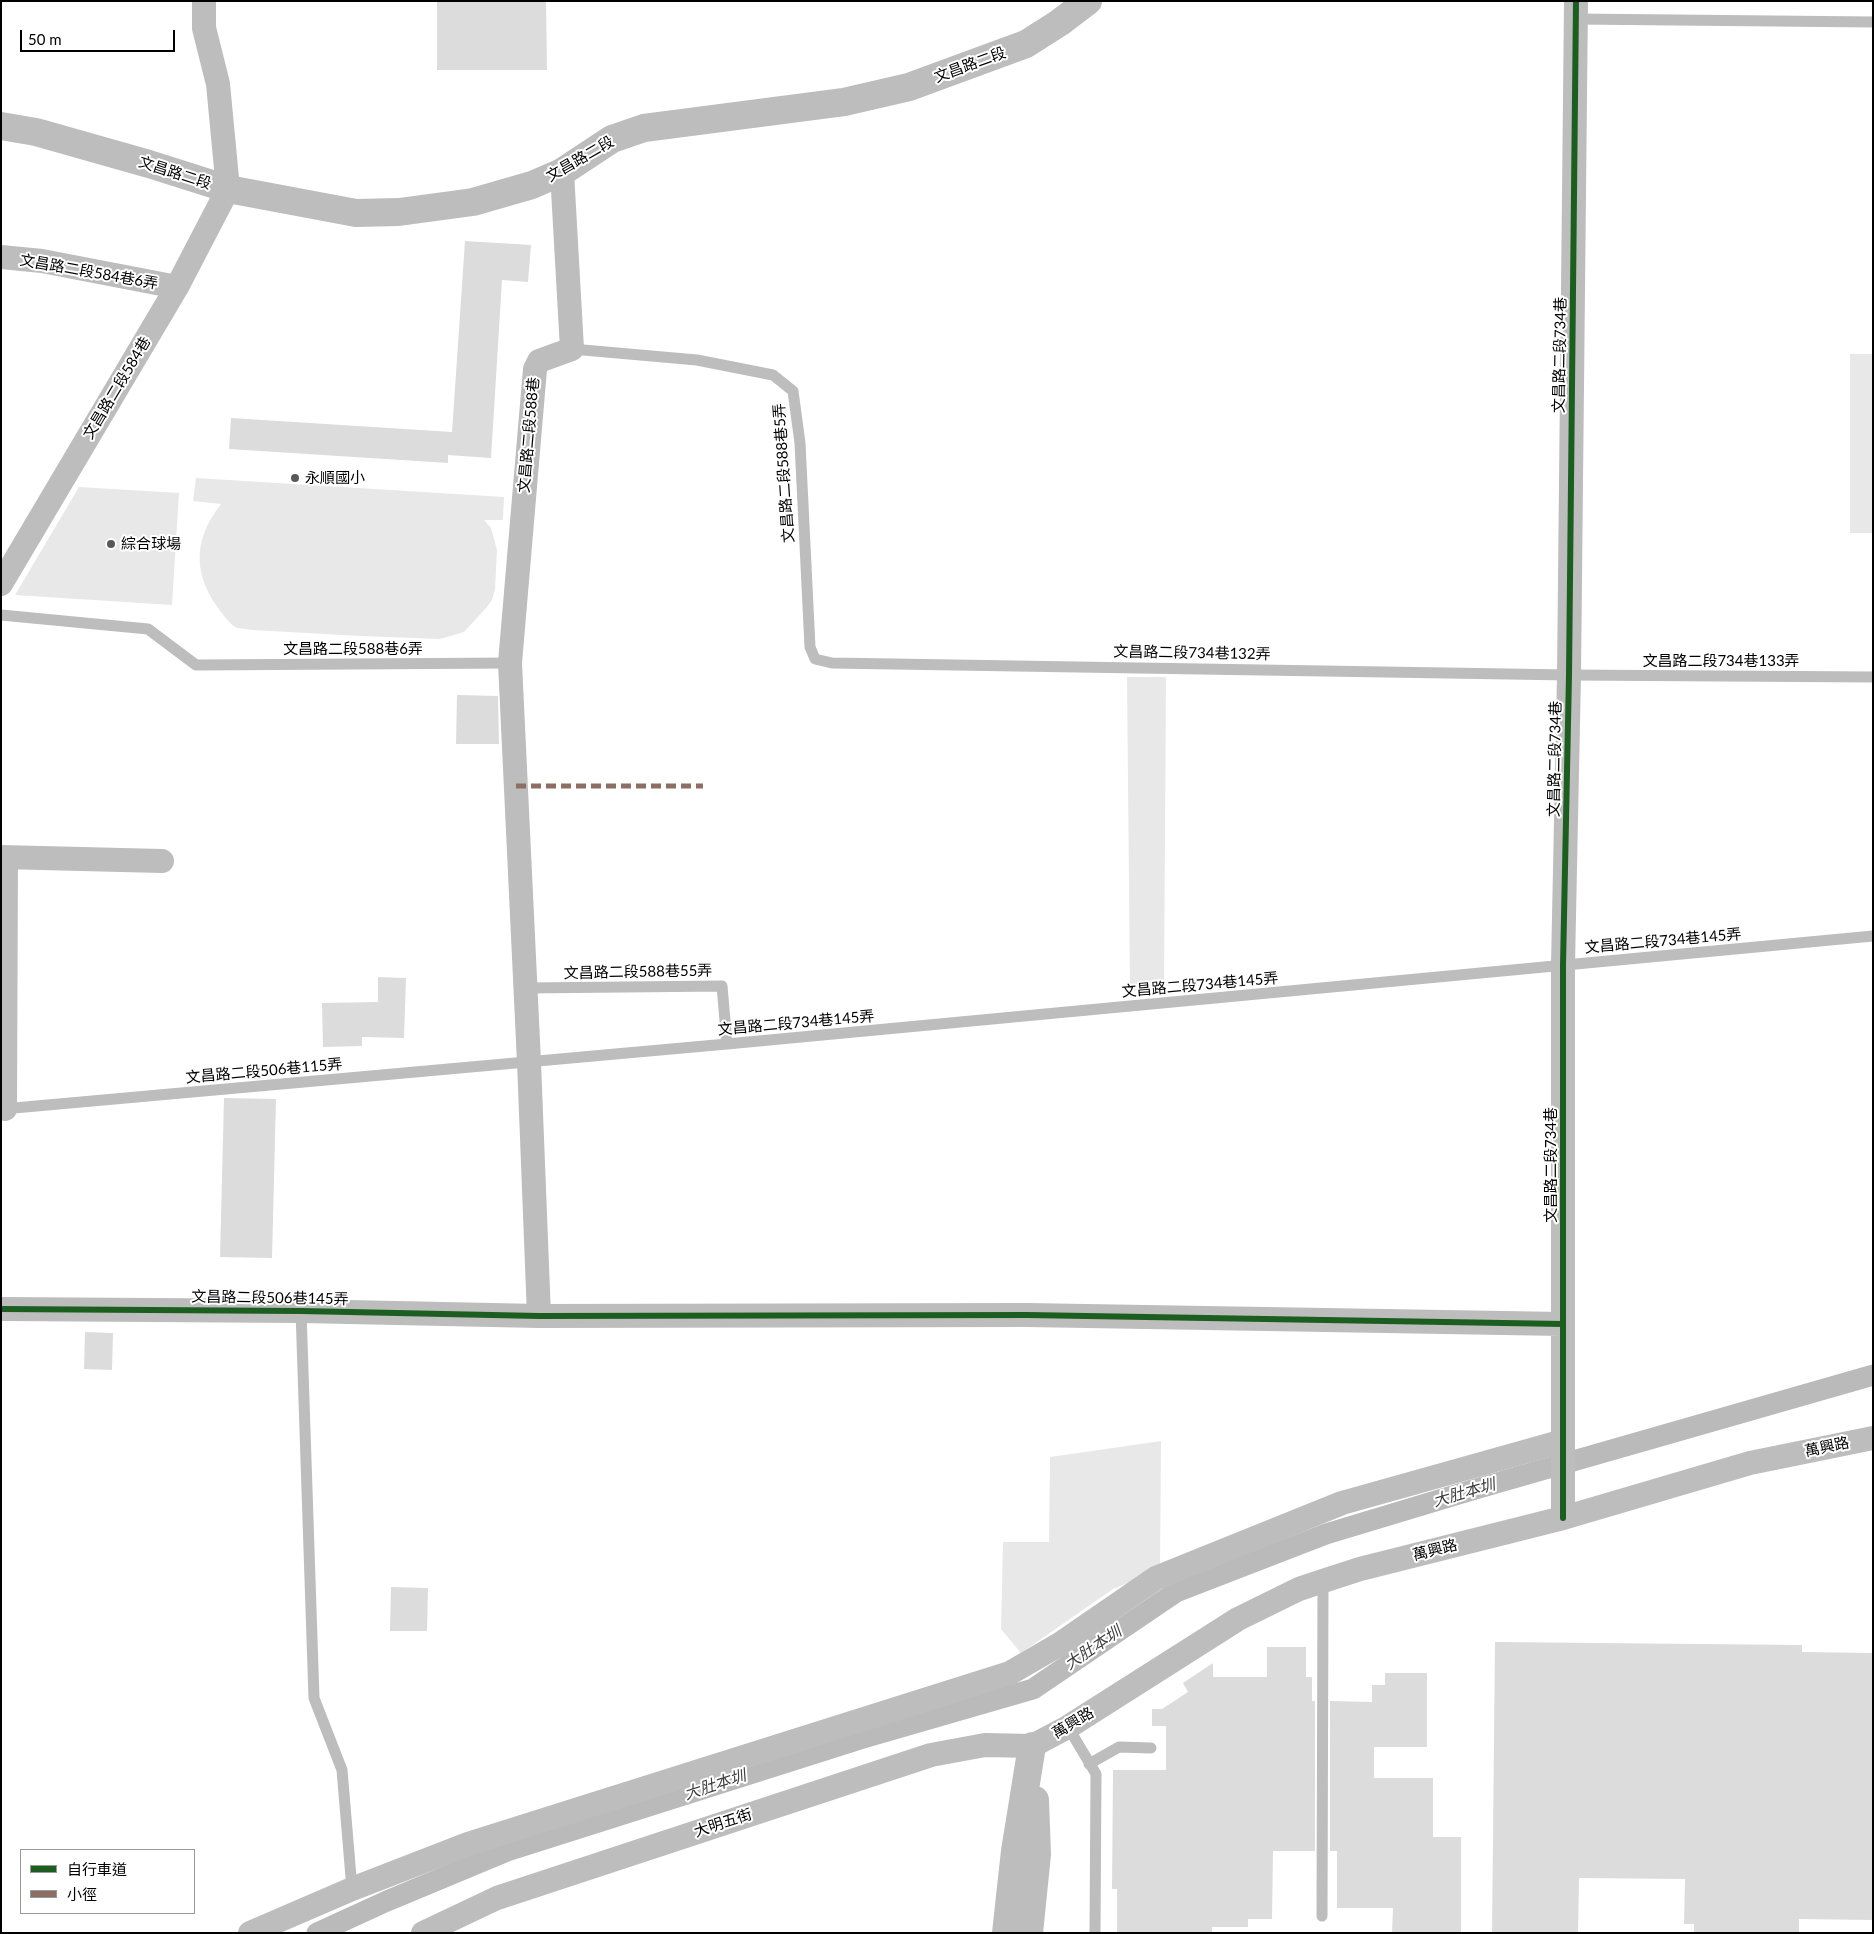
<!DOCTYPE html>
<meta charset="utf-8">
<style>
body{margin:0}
#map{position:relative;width:1874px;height:1934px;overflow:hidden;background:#fff;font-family:Lato,"Noto Sans TC",sans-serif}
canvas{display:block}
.frame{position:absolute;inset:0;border:2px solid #000;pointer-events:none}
.legend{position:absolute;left:20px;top:1849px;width:175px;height:65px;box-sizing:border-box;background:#fff;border:1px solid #999;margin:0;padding:6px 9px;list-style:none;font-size:15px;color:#000}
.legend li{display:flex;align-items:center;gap:10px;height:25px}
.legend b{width:25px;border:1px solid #999}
.scale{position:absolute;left:20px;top:30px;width:155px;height:22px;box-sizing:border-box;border:2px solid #000;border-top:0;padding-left:6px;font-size:15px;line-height:18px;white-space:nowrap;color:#000;-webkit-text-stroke:4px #fff;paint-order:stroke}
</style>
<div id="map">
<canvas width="1874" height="1934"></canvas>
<div class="frame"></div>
<ul class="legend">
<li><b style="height:6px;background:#1b5e20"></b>自行車道</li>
<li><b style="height:6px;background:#8d6e63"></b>小徑</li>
</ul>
<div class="scale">50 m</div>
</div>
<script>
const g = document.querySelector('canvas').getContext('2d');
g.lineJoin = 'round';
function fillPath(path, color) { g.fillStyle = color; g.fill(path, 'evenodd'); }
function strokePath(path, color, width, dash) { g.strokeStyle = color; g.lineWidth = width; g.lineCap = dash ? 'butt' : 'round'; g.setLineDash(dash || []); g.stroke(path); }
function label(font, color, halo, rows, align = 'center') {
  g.font = font + ' Lato,"Noto Sans TC",sans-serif'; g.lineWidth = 4; g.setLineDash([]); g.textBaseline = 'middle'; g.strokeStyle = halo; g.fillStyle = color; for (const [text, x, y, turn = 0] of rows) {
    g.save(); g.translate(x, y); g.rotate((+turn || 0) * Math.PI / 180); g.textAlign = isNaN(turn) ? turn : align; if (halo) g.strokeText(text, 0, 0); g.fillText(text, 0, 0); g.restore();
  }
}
fillPath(new Path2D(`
 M1850 354H1873V533H1850Z
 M196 478 504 497 503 520H484L491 528 497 550 495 589 492 600 486 608 464 632 440 639 361 636 253 630C248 629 242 629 237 628 229 624 221 612 216 605 192 570 195 537 221 504L193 501Z
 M79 487 179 493 172 605 15 595Z
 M1127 677H1166L1164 988 1130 991Z
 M1161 1441 1160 1570 1113 1589 1021 1653 1001 1629 1003 1542H1049L1050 1457Z`), '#e8e8e8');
strokePath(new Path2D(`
 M317 1933 387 1901 507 1851 860 1739 1033 1689 1176 1592 1326 1534 1472 1490 1873 1375`), '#bababa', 21);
fillPath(new Path2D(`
 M437 1H546L547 70H437Z
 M465 241 531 245 528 282 502 280 491 458 448 455V463L229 449 231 418 452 432Z
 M457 695 498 696 499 744H456Z
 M378 977 406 978 404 1038 362 1037V1046L323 1047 322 1003 378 1002Z
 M224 1098 276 1099 272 1258 220 1257Z
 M85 1332 113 1333 112 1370 84 1369Z
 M391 1587 428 1588 427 1631H390Z
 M1495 1642 1802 1645V1652L1873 1653V1920L1799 1919V1933H1694V1924H1684L1685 1879 1579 1878 1578 1933H1492Z
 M1267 1647H1306V1677H1312V1701H1315V1851H1273L1272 1919H1248V1927H1212V1933H1117V1889H1112L1113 1770H1166V1726H1152V1709H1162L1188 1692 1183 1683 1213 1663V1677H1267Z
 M1385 1673H1427V1747H1374V1778H1433V1837H1461V1933H1392L1393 1908H1337V1851H1330V1701L1372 1702V1685H1385Z`), '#dcdcdc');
strokePath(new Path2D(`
 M1576 19 1873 22
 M572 349 697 360 773 375 793 391 800 443 810 647 815 659 832 663 1569 675 1873 677
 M1 615 148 629 196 665 510 663
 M526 988 722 986 727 1044
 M3 1109 727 1044 1873 936
 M301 1311 314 1698 342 1770 352 1889
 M1068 1727 1096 1774 1095 1933
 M1089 1764 1119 1747 1151 1748
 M1322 1916 1323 1581`), '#bdbdbd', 11);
strokePath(new Path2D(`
 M1 257 42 261 177 287
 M1 584 177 287 228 189 218 84 204 28V1
 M1 857 162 861
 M5 1109 6 858
 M1 1309 301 1311 539 1316 1027 1315 1563 1324
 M539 1316 529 1062 510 663 535 369 539 361 572 349 562 172
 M1563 1518V965L1569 675 1576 1
 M250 1933 352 1889 468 1844 1010 1673 1060 1644 1156 1578 1342 1503 1563 1441
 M423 1933 497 1898 931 1755 985 1745 1032 1746 1068 1727 1238 1619 1299 1589 1323 1581 1360 1569 1563 1518 1750 1463 1873 1438`), '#bdbdbd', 24);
strokePath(new Path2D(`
 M1 126 36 132 149 164 228 189 356 213 399 212 473 202 532 185 562 172 612 139 644 128 844 102 909 87 1026 44 1059 23 1088 1
 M1006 1933 1015 1851 1032 1746
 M1029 1933 1037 1854 1035 1800`), '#bdbdbd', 28);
strokePath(new Path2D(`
 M516 786H703`), '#8d6e63', 5, [10, 5]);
strokePath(new Path2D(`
 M1 1309 301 1311 539 1316 1027 1315 1563 1324
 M1563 1518V965L1569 675 1576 1`), '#1b5e20', 6);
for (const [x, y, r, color] of [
 [295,478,5,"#595959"],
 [111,544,5,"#595959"]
]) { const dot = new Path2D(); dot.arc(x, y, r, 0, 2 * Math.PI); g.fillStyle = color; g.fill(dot); strokePath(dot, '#fff', 2); }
label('15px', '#000', '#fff', [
 ["文昌路二段",970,65,-20],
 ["文昌路二段",580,159,-30],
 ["文昌路二段",175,173,18],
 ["文昌路二段584巷6弄",89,272,10],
 ["文昌路二段734巷",1560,355,-89],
 ["文昌路二段584巷",117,388,-59],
 ["文昌路二段588巷",529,435,-85],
 ["文昌路二段588巷5弄",784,473,-94],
 ["文昌路二段588巷6弄",353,649],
 ["文昌路二段734巷132弄",1192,653,1],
 ["文昌路二段734巷133弄",1721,661],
 ["文昌路二段734巷",1555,759,-89],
 ["文昌路二段734巷145弄",1663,941,-5],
 ["文昌路二段588巷55弄",638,972,-1],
 ["文昌路二段734巷145弄",1200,985,-5],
 ["文昌路二段734巷145弄",796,1023,-5],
 ["文昌路二段506巷115弄",264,1071,-5],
 ["文昌路二段734巷",1551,1165,-90],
 ["文昌路二段506巷145弄",270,1298,1],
 ["萬興路",1827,1447,-12],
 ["萬興路",1435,1550,-14],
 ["萬興路",1073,1723,-31],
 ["大明五街",723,1823,-18]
]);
label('15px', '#000', '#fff', [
 ["永順國小",305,478],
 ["綜合球場",121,544]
], 'left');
label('italic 16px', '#3e3e3e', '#fff', [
 ["大肚本圳",1464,1493,-16],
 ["大肚本圳",1093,1648,-34],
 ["大肚本圳",715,1785,-18]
]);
</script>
